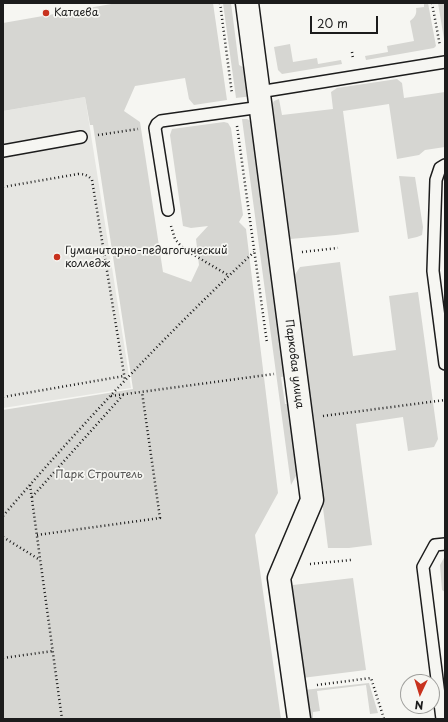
<!DOCTYPE html>
<meta charset="utf-8">
<style>
body{margin:0}
#map{position:relative;width:448px;height:722px;overflow:hidden;background:#f6f6f2;font-family:"Playpen Sans",sans-serif}
canvas{display:block}
.frame{position:absolute;inset:0;border:4px solid #1c1c1c;pointer-events:none}
.north{position:absolute;left:400px;top:674px;width:40px;height:40px;box-sizing:border-box;background:#f6f6f2;border:1px solid #9f9f9c;border-radius:50%;rotate:184deg;font-size:11px;font-weight:700;line-height:16px;text-align:center;color:#1c1c1c}
.north::after{content:'';display:block;margin:auto;width:14px;height:18px;background:#c8321e;clip-path:polygon(50% 0,100% 100%,50% 72%,0 100%)}
.scale{position:absolute;left:310px;top:16px;width:68px;height:18px;box-sizing:border-box;border:2px solid #1c1c1c;border-top:0;padding-left:5px;font-size:12px;line-height:14px;white-space:nowrap;color:#1c1c1c;-webkit-text-stroke:3px #f6f6f2;paint-order:stroke}
</style>
<div id="map">
<canvas width="448" height="722"></canvas>
<div class="frame"></div>
<div class="north">N</div>
<div class="scale">20 m</div>
</div>
<script>
const g = document.querySelector('canvas').getContext('2d');
g.lineJoin = 'round';
function fillPath(path, color) { g.fillStyle = color; g.fill(path, 'evenodd'); }
function strokePath(path, color, width, dash) { g.strokeStyle = color; g.lineWidth = width; g.lineCap = dash ? 'butt' : 'round'; g.setLineDash(dash || []); g.stroke(path); }
function label(font, color, halo, rows, align = 'center') {
  g.font = font + ' "Playpen Sans",sans-serif'; g.lineWidth = 3.5; g.setLineDash([]); g.textBaseline = 'middle'; g.strokeStyle = halo; g.fillStyle = color; for (const [text, x, y, turn = 0] of rows) {
    g.save(); g.translate(x, y); g.rotate((+turn || 0) * Math.PI / 180); g.textAlign = isNaN(turn) ? turn : align; if (halo) g.strokeText(text, 0, 0); g.fillText(text, 0, 0); g.restore();
  }
}
fillPath(new Path2D(`
 M85 97 131 388 3 408V111Z`), '#e6e6e2');
fillPath(new Path2D(`
 M117 3H213L227 100 194 105 189 99 185 78 135 86 124 111 140 122 163 272 191 282 199 265 196 239 208 226 191 228 183 226 170 135 172 129 224 122 228 123 231 128 243 215 239 222 246 229 278 493 255 535 281 719H3V410L133 389 93 125H90L85 97 3 111V23Z
 M223 3H231L239 65 249 70 253 96 236 98Z
 M424 3H428L436 46 434 48 366 60 365 56 388 52 387 46 414 41 410 21C415 17 417 14 416 8L424 7Z
 M438 3H445V45Z
 M290 44 293 62 317 58 318 64 341 60 342 64 282 74 278 70 274 47Z
 M397 79 402 83 404 98 445 92V147L425 150 419 155 397 159 389 104 343 111 359 232 336 235 290 239 271 107 274 101 279 99 282 115 333 109 331 92 337 88Z
 M242 119H247L252 122 287 376 281 377 285 404H290L298 472 291 485Z
 M399 176 415 177 423 227 422 235 417 237 408 239Z
 M340 262 353 356 396 350 389 296 418 292 438 439 434 447 408 451 403 417 356 424 372 545 349 548H328L294 276 300 267Z
 M445 556V592L442 590 440 565Z
 M353 578 366 670 302 678 290 590 293 585Z
 M369 683 378 713 370 714 366 685 317 691 320 711 313 712V719H307L304 690Z`), '#d6d6d2');
const lane = new Path2D(`
 M259 92 445 62
 M3 151 81 137
 M445 165 440 168 436 180 433 271 445 364
 M168 210 155 128 157 124 161 121 261 107
 M442 719 423 567 435 545 445 544`);
const street = new Path2D(`
 M247 3 312 500 279 578 299 719`);
strokePath(lane, '#1c1c1c', 14);
strokePath(street, '#1c1c1c', 25);
strokePath(new Path2D(`
 M220 3 232 94
 M432 3 440 46
 M352 52 353 59
 M237 126 267 343
 M98 135 138 129
 M3 187 78 174C84 174 88 175 92 180L125 380
 M171 226 175 239 180 245 187 251 228 275
 M302 252 338 248
 M111 396 274 374
 M3 397 124 376
 M323 416 445 400
 M30 485 62 719
 M32 497 123 395
 M3 516C82 424 165 335 254 252
 M37 535 160 518 142 392
 M3 537 40 560
 M310 564 351 560
 M3 658 53 651
 M317 685 371 678 384 719`), '#1c1c1c', 2.5, [1, 3]);
strokePath(lane, '#f6f6f2', 11);
strokePath(street, '#f6f6f2', 22);
for (const [x, y, r, color] of [
 [46,13,4,"#c8321e"],
 [57,257,4,"#c8321e"]
]) { const dot = new Path2D(); dot.arc(x, y, r, 0, 2 * Math.PI); g.fillStyle = color; g.fill(dot); strokePath(dot, '#f6f6f2', 1.5); }
label('11px', '#1c1c1c', '#f6f6f2', [
 ["Катаева",54,13],
 ["Гуманитарно-педагогический",65,251],
 ["колледж",65,264]
], 'left');
label('11px', '#1c1c1c', '#f6f6f2', [
 ["Парковая улица",294,364,83]
]);
label('11px', '#545453', '#f6f6f2', [
 ["Парк Строитель",99,475]
]);
</script>
